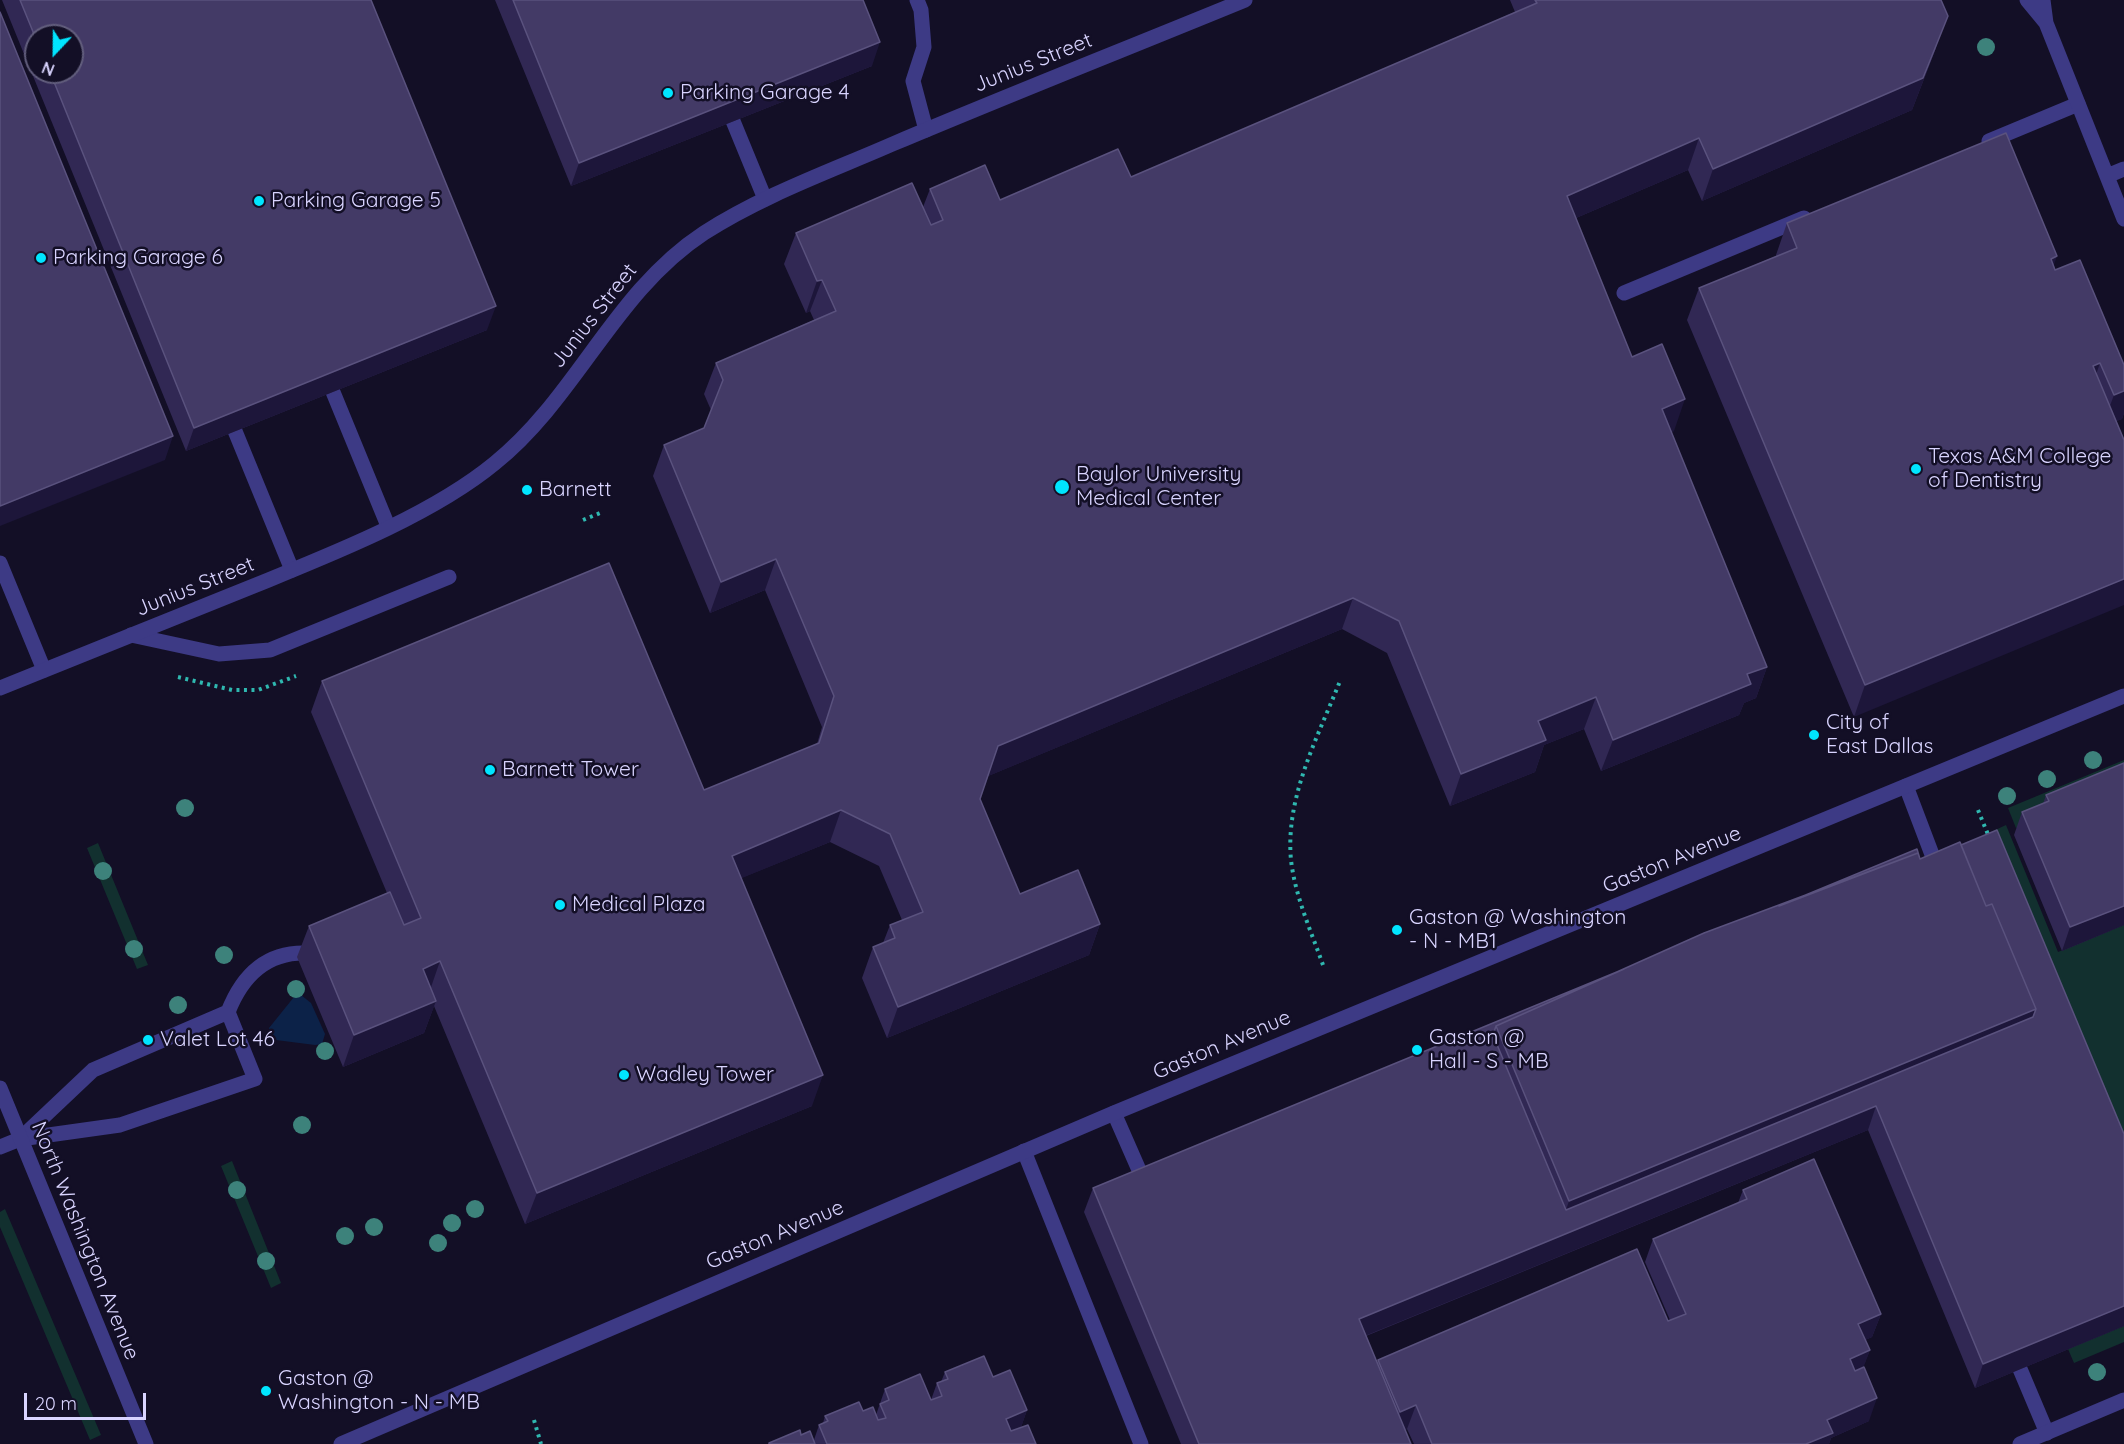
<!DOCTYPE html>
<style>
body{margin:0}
#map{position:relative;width:2124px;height:1444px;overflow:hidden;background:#130f26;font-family:Quicksand,sans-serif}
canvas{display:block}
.north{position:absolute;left:24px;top:24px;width:60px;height:60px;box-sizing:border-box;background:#130f26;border:2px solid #625e7d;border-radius:50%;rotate:202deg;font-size:16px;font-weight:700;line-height:24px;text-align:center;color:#d9d4ff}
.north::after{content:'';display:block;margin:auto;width:21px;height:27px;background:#00e5ff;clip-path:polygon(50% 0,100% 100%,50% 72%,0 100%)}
.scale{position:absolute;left:24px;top:1393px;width:122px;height:27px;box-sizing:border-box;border:3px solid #d9d4ff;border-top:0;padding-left:8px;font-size:18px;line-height:21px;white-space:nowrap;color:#d9d4ff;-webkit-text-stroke:4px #130f26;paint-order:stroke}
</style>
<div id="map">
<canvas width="2124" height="1444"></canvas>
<div class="north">N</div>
<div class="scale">20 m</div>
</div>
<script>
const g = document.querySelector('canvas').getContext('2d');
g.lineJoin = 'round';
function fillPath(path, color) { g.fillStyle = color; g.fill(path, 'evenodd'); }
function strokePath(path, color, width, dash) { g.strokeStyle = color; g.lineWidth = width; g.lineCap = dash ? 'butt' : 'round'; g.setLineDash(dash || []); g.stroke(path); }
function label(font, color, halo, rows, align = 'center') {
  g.font = font + ' Quicksand,sans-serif'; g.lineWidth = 5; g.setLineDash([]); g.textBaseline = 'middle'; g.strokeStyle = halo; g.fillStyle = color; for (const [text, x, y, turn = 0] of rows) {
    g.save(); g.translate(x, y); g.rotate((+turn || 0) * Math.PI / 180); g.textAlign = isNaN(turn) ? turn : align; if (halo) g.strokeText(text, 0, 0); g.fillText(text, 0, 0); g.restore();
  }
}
fillPath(new Path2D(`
 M2124 760V783L2016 828 2008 808Z
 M2006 825 2058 952 2124 925V1177L2046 957 1993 831Z
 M98 843 148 965 137 969 87 848Z
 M232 1161 281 1283 271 1288 221 1166Z
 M5 1209 101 1435 90 1440 0 1227V1212Z
 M2124 1326V1342L2074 1363 2068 1349Z`), '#12302f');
fillPath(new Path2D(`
 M301 995 311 1003 325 1034 322 1044 315 1045 276 1040 271 1036 269 1028 294 997Z`), '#0c2248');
strokePath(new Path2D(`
 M583 520 600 513
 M178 677 232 690H258L296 676
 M1978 810 1989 837
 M1323 965C1311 931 1295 896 1291 860 1285 797 1318 737 1340 681
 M534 1420 541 1444`), '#2fb8b0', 4, [3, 4.5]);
strokePath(new Path2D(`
 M917 0 921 10 924 47 913 81 926 130
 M733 121 765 199
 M1989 141 2078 104
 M1624 293 1804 218
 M333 392 388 526
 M235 431 292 570
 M0 563 44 670
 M131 635 219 654 270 650 449 577
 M1906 786 1939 873
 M1114 1113 1146 1186
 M20 1139 120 1125 255 1079 228 1012C242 976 266 951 308 953
 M20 1139 93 1070 228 1012
 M1024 1151 1141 1444
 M2020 1369 2047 1433`), '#3d3a85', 15);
strokePath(new Path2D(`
 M2027 0 2046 23
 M2043 0 2046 23 2124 219
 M2107 176 2124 169
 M0 688C85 654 171 619 256 585 332 554 432 515 495 463 577 397 614 292 704 233 763 195 831 171 895 143 1011 94 1128 48 1245 0
 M0 1147 20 1139
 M2020 1444 2124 1400`), '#3d3a85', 15);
strokePath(new Path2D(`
 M0 1088 146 1444
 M341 1444 1114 1113 2124 696`), '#3d3a85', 15);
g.fillStyle = '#3d827b';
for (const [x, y] of [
 [1986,47],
 [2093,760],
 [2047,779],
 [2007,796],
 [185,808],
 [103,871],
 [134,949],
 [224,955],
 [296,989],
 [178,1005],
 [325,1051],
 [302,1125],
 [237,1190],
 [475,1209],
 [452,1223],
 [374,1227],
 [345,1236],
 [438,1243],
 [266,1261],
 [2097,1372]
]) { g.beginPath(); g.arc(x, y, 9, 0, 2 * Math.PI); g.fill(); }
fillPath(new Path2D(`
 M2 0H371L487 330 186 451ZM36 36 72 72H36Z
 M495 0H863L872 66 571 186Z
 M1510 0H1941L1936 48 1912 110 1702 201 1688 170 1576 218 1632 357 1674 431 1671 432 1767 667 1756 698 1744 703 1739 715 1601 771 1584 729 1544 745 1535 772 1450 806 1387 653 1342 629 988 776 980 799 1020 894 1100 924 1089 955 887 1038 862 978 873 947 883 943 890 925 902 920 879 866 830 842 741 878 812 1106 525 1224 434 1006 424 1033 343 1067 297 957 309 926 387 893 311 712 322 681 704 790 817 744 822 727 765 590 710 613 653 476 664 445 704 428 711 410 704 394 716 363 814 320 810 311 806 313 784 264 796 233 923 207 930 189 1000 200 1131 177 1515 12Z
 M1787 223 2054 266 2055 270 2124 365V413L2122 419 2116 421 1854 717 1687 320 1699 288 1776 256V255Z
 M2124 763V925L2062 951 2014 835 2022 812 2043 804 2046 795Z
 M1921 858 2124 1134V1326L1975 1388 1868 1130 1366 1336 1377 1362 1378 1360 1668 1321 1670 1320 1645 1262 1653 1239 1738 1203 1743 1190 1881 1314 1872 1337 1865 1340 1870 1350 1863 1367 1869 1421 1831 1438 1829 1444H1414L1407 1429 1405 1430 1411 1444H1181L1084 1212 1093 1188Z
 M945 1372 993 1377 1027 1410 1021 1427 1036 1444H768L769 1443 801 1435 814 1440 819 1425 823 1423 825 1416 863 1411 876 1415 885 1389 931 1400 937 1383 941 1382Z`), '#312854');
fillPath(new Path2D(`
 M1948 16 1912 110 1702 201 1713 169Z
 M880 42 872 66 571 186 579 163Z
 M1699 138 1688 170 1555 227 1567 196Z
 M2057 256 2046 288 2051 259Z
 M822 280 810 311 806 313 817 281Z
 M496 306 487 330 186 451 194 428Z
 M2100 363 2089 395 2093 366Z
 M2124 391V413L2122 419 2102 427 2114 395Z
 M1685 399 1674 431 1650 440 1662 409Z
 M173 436 165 460 0 526V506Z
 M776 559 765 590 710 613 721 582Z
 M2124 579V605L1854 717 1865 685Z
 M1353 598 1342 629 986 777 998 746Z
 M1767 667 1756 698 1744 703 1739 715 1601 771 1613 740 1747 674Z
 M1596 697 1584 729 1544 745 1535 772 1450 806 1461 774 1538 721Z
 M841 810 830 842 720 887 732 856Z
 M2124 906V925L2062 951 2070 927Z
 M1100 924 1089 955 887 1038 898 1007Z
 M440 961 429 993 423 969Z
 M436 1001 424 1033 343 1067 354 1035Z
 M2036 1009 2025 1040 1558 1233 1569 1201Z
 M823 1075 812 1106 525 1224 537 1193Z
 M1876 1106 1868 1130 1350 1342 1359 1319Z
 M2124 1306V1326L1975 1388 1983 1364Z
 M1881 1314 1872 1337 1850 1347 1858 1324Z
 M1870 1350 1861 1374 1841 1382 1850 1359Z
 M1877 1398 1869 1421 1831 1438 1829 1444H1806L1827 1420Z
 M1416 1405 1407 1429 1392 1435 1400 1412Z
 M1027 1410 1016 1442 1006 1419Z`), '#1d163a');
const building = new Path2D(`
 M20 0H371L496 306 194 428 50 72H72V36H36V39Z
 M513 0H863L880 42 579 163Z
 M1535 0H1941L1948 16 1923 78 1713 169 1699 138 1567 196 1632 357 1662 344 1685 399 1662 409 1767 667 1747 674 1751 684 1613 740 1596 697 1538 721 1546 740 1461 774 1399 621 1353 598 998 746 980 799 1020 894 1078 870 1100 924 898 1007 873 947 895 938 890 925 923 912 890 834 841 810 732 856 823 1075 537 1193 440 961 423 969 436 1001 354 1035 309 926 390 892 404 925 421 918 322 681 609 563 704 790 819 743 834 696 776 559 721 582 664 445 704 428 723 380 716 363 836 311 822 280 817 281 796 233 912 183 931 225 943 220 930 189 985 165 1000 200 1118 149 1131 177 1537 3Z
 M0 12 173 436 0 506Z
 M2006 133 2057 256 2051 259 2055 270 2080 260 2124 365V391L2114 395 2100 363 2093 366 2124 440V579L1865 685 1699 288 1797 248 1787 223Z
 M2124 763V906L2070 927 2022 812 2049 801 2046 795Z
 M1997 830 2124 1134V1306L1983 1364 1876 1106 1359 1319 1411 1444H1199L1093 1188 1624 969 1496 1026 1493 1035 1566 1210 2033 1017 2036 1009 1992 904 1986 906 1961 845Z
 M1960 842 1986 906 1992 904 2036 1009 1569 1201 1496 1026 1704 933 1918 853 1920 859Z
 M1917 849 1920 859 1918 853 1779 906Z
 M1814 1159 1881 1314 1858 1324 1870 1350 1850 1359 1855 1371 1864 1367 1877 1398 1827 1420 1833 1433 1806 1444H1432L1416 1405 1400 1412 1378 1360 1637 1249 1668 1321 1686 1314 1653 1239 1747 1199 1743 1190Z
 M984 1356 993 1377 1010 1370 1027 1410 1006 1419 1011 1431 1028 1425 1036 1444H827L819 1425 828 1421 825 1416 859 1402 863 1411 873 1407 878 1420 886 1418 880 1404 889 1400 885 1389 920 1374 931 1400 942 1396 937 1383 948 1379 945 1372Z
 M800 1430 801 1435 810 1431 815 1444H769V1443Z`);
fillPath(building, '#433a66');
strokePath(building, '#5a527e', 1.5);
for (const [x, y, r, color] of [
 [668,93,6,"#00e5ff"],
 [259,201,6,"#00e5ff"],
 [41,258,6,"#00e5ff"],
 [1916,469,6,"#00e5ff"],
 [1062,487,8,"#00e5ff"],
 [527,490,6,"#00e5ff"],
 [1814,735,6,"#00e5ff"],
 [490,770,6,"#00e5ff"],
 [560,905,6,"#00e5ff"],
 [1397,930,6,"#00e5ff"],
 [148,1040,6,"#00e5ff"],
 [1417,1050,6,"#00e5ff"],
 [624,1075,6,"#00e5ff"],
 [266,1391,6,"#00e5ff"]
]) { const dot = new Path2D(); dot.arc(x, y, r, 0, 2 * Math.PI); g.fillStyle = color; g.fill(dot); strokePath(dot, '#130f26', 2); }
label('21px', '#d9d4ff', '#130f26', [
 ["Junius Street",1033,63,-22],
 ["Junius Street",594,316,-52],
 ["Junius Street",195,587,-22],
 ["Gaston Avenue",1672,860,-22],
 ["Gaston Avenue",1222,1045,-23],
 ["Gaston Avenue",775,1235,-23],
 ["North Washington Avenue",85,1241,68]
]);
label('21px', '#d9d4ff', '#130f26', [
 ["Parking Garage 4",680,93],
 ["Parking Garage 5",271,201],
 ["Parking Garage 6",53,258],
 ["Texas A&M College",1928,457],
 ["of Dentistry",1928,481],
 ["Baylor University",1076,475],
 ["Medical Center",1076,499],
 ["Barnett",539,490],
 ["City of",1826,723],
 ["East Dallas",1826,747],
 ["Barnett Tower",502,770],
 ["Medical Plaza",572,905],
 ["Gaston @ Washington",1409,918],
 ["- N - MB1",1409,942],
 ["Gaston @",1429,1038],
 ["Hall - S - MB",1429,1062],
 ["Valet Lot 46",160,1040],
 ["Wadley Tower",636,1075],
 ["Gaston @",278,1379],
 ["Washington - N - MB",278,1403]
], 'left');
</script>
